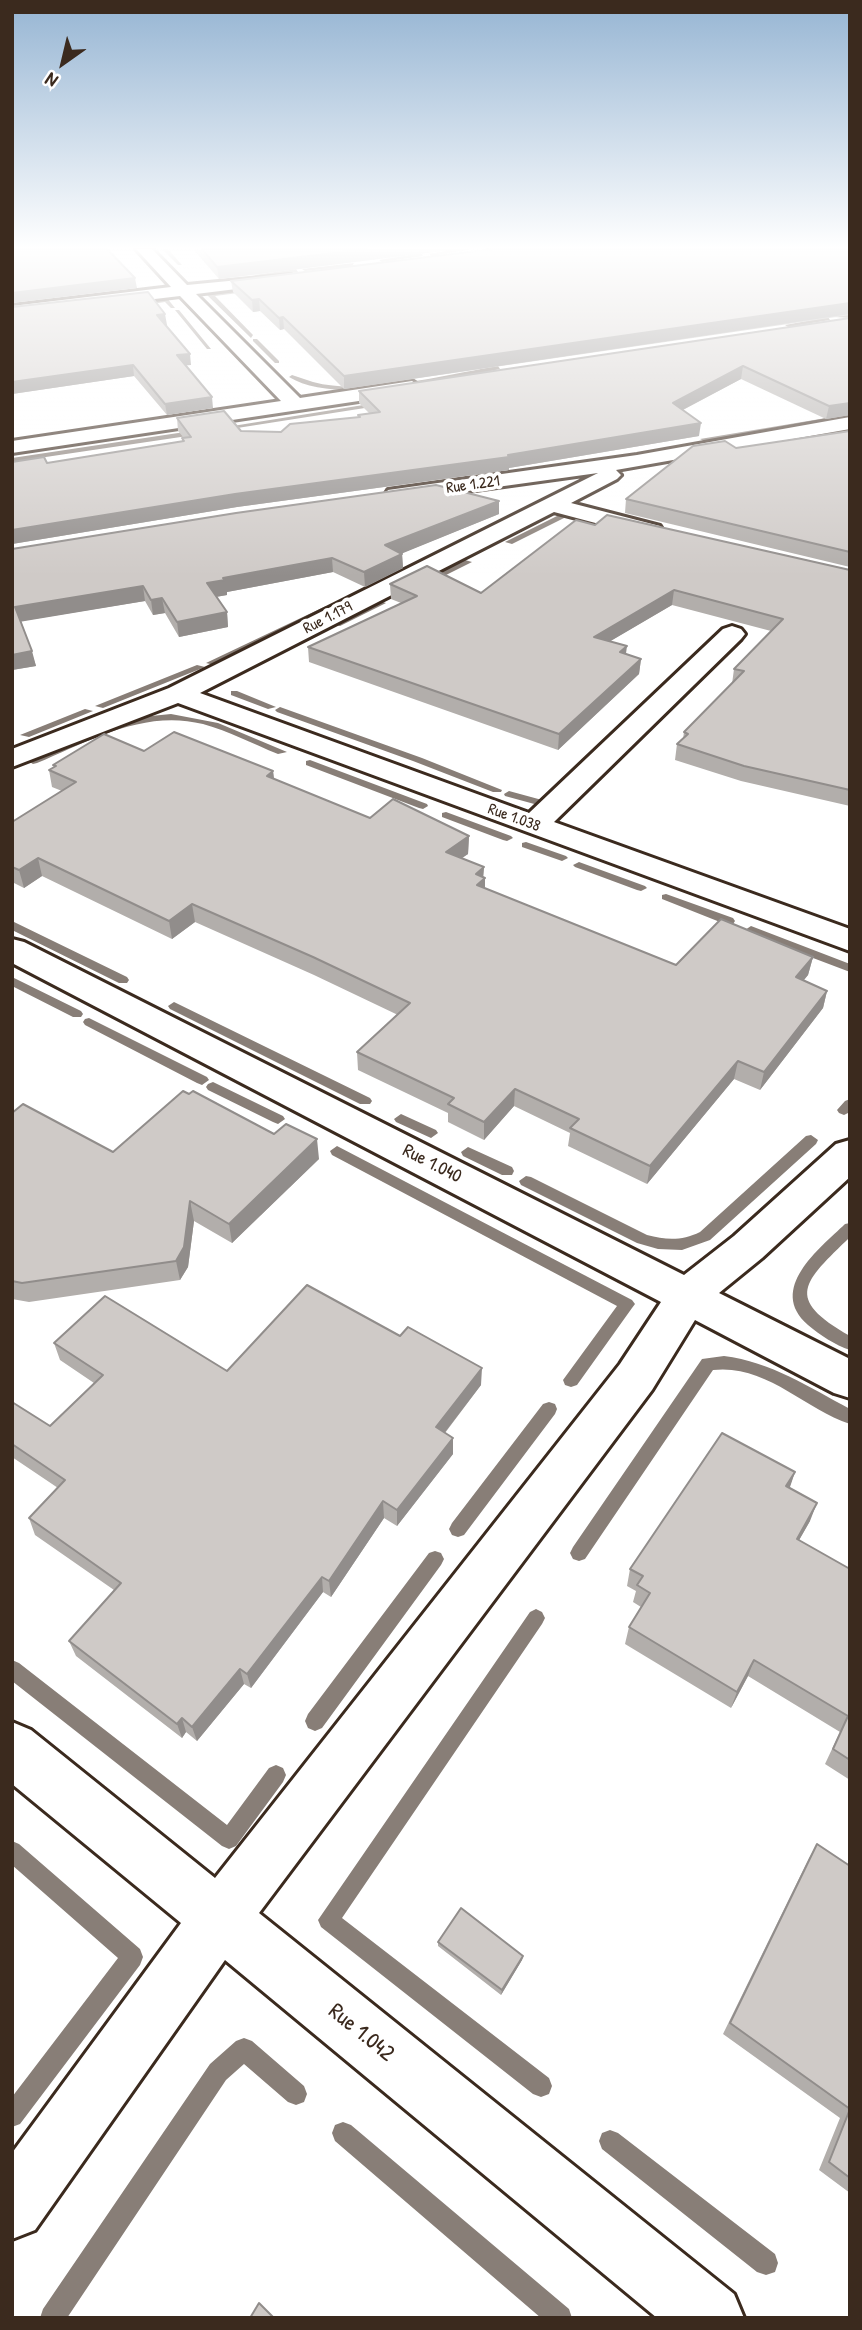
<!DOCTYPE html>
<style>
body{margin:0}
#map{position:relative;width:862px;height:2330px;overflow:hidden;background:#fff;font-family:"Patrick Hand",sans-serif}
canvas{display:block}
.frame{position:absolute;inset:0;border:14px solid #3b2a1e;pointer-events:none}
.north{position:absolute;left:28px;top:28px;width:70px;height:70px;-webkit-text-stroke:5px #fff;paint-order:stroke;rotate:214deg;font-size:19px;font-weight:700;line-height:28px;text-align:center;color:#3b2a1e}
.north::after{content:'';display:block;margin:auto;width:24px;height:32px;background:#3b2a1e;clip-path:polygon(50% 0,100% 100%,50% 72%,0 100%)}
</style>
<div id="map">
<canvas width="862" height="2330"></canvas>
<div class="frame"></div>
<div class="north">N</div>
</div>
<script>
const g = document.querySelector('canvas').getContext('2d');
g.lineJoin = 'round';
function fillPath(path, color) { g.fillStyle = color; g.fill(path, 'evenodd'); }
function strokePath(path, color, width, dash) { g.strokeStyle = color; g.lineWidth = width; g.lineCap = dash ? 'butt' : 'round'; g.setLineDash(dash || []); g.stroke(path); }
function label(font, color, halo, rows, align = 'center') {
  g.font = font + ' "Patrick Hand",sans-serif'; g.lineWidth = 7; g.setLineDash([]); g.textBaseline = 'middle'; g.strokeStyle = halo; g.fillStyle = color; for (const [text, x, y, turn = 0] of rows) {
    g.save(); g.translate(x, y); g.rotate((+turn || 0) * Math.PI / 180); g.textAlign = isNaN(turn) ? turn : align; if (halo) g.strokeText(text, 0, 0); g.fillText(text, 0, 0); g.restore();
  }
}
fillPath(new Path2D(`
 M162 249H168L182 265H178Z
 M455 249H473L432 256 429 254Z
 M421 253 423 256 382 262 379 260Z
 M354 263 352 266 305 271 302 269Z
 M296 269 298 272 257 277 254 275Z
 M251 288 253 291 215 296 253 335 251 338 205 293Z
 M114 291 116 294 68 300 65 298Z
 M167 298 175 308H171L165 302 139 306 136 304Z
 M175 310H179L211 349H207Z
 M850 314V318L834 317Z
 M828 317 830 320 788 327 785 325Z
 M253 339H257L279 361V363H275L253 341Z
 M498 366 500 369C447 380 336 406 289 377L292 375C299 377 306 380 313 382 365 396 444 375 498 366Z
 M382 402 384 405 218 431 214 429Z
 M850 414V418L704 441 700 439Z
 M198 430H201V434L12 462V458Z
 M559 515 566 517 512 544 505 542Z
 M465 560 472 562 436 580 429 578Z
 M379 601 386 603 340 626 332 624Z
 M326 606 333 608 214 665 206 663Z
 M197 665 205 667 103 708 95 706Z
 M231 691H237L276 707 268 709 231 695Z
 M280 707 422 758 502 790 501 792H493L413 761 277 712 275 710Z
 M85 709 93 711 29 737 20 735Z
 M171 714 218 723 287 752 278 754C253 744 229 731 203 724 144 709 89 741 37 763L33 764 28 761 107 727 151 716Z
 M310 760 427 804 428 806 423 809 419 808 306 765V761Z
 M509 791 542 800 543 802 538 805 505 796 504 794Z
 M446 812 511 836 513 838 507 841 503 840 442 817V813Z
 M526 842 566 856 568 858 562 861 522 847V843Z
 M579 862 645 886 647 888 641 891 637 890 575 867 573 865Z
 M666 894 733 918 735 921 733 924H725L662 899V895Z
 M12 921 127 977 129 980 127 983H119L12 930Z
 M751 926 850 964V972L747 933 745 930Z
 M12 977 81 1011 83 1014 81 1017H73L12 986Z
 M174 1002 370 1098 372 1101 370 1104H360L170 1009 168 1006Z
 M89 1018 207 1077 209 1080 202 1085 197 1083 85 1025 83 1022 85 1019Z
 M213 1082 283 1116 285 1119 278 1124 273 1122 208 1090 206 1087 208 1084Z
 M850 1099V1112L844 1115 839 1113 837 1110 845 1101Z
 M401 1114 436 1130 438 1133 431 1138 396 1122 394 1119Z
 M811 1135 818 1140 816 1144 710 1240 682 1250 658 1249 637 1243 521 1185 519 1181 526 1176 531 1177 647 1235C666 1240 682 1241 700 1232L806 1136Z
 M337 1146 632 1300 635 1304 632 1308 577 1385 571 1387 565 1385 563 1380 617 1306 332 1155 330 1151Z
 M468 1147 512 1167 514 1171 512 1175H502L463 1156 461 1152Z
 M850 1223V1237C804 1282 783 1298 850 1336V1350C835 1345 820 1335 808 1325 767 1289 819 1249 845 1224Z
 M724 1356C771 1362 809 1387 850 1409V1424C803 1408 766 1364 713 1370L585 1559 579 1561 573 1559 570 1553 573 1547 702 1359Z
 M549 1402 555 1404 557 1409 555 1414 464 1535 458 1537 452 1535 449 1529 452 1523 543 1404Z
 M435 1551 441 1553 444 1559 441 1565 322 1728 315 1731 308 1728 305 1721 308 1714 429 1553Z
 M536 1609 542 1612 545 1618 542 1624 342 1918 549 2078 552 2086 549 2094 541 2097 533 2094 321 1927 318 1920 530 1612Z
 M12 1660 19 1663 227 1825 269 1768 276 1765 283 1768 286 1775 283 1782 236 1846 229 1849 222 1846 12 1681Z
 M12 1841 19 1844 140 1949 143 1957 140 1965 20 2124 12 2127V2097L118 1958 12 1865Z
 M244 2038 252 2041 304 2086 307 2094 304 2102 296 2105 288 2102 244 2064 226 2080 67 2318H40L43 2309 210 2064 236 2041Z
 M343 2122 351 2125 569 2309 572 2318H541L335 2141 332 2133 335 2125Z
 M610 2130 618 2133 775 2254 778 2263 775 2272 766 2275 757 2272 602 2149 599 2141 602 2133Z`), '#887e77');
const minor = new Path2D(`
 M136 249H152L187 285 291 275 293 278 291 281 285 283 196 294 300 398 412 381 421 387 412 393 12 453V441L281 401 180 296 12 316V306L171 287Z
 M850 417V429L616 470 621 475 617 479 571 503 660 526 663 531 660 536 652 538 554 512 200 693 529 813 723 629 732 626 741 629 745 634 741 639 554 822 850 929V951L178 703 12 767V749L169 688 598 473 396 501 388 500 385 495 388 490 637 455Z
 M12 939 24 942 684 1275 734 1236 836 1144 850 1140V1177L762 1258 719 1293 850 1359V1398L834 1393 695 1320 652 1390 259 1913 734 2294 744 2318H657L225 1960 35 2230 12 2239V2153L181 1923 12 1784V1722L31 1730 215 1878 620 1364 661 1302 12 963Z`);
strokePath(minor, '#3b2a1e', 6);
fillPath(minor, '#fff');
fillPath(new Path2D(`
 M193 249H458L219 279Z
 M850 249V315L344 389 284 329 280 330 260 311 253 312 233 292 231 281Z
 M12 307 167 325H165L191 365H186L213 408 167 415 134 376 12 394Z
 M850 318V415L826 419 741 379 683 410 699 436 509 468V470L237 507 12 544V462L47 463 182 441V438H184L178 431 177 418 241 431 281 432 358 417V415L369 413 359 403V391Z
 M850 431V567L625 513 626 499 736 448Z
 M499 514 402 553 403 568 365 587 333 572 227 592V595L216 597 227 612 228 627 179 637 165 613 153 615 145 601 21 621 36 666 12 670V549Z
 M595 525 850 570V806L741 781 675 760 677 744 683 739 684 732 732 684 734 669 771 631 672 605 610 641 626 654 641 659 639 674 558 750 309 662 308 647 401 603 391 599 390 584 481 593Z
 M144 751 273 771 274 779 370 818 469 836 468 854 461 858 484 867 483 877 485 878V888L676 965 813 957 808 975 804 980 827 991 823 1008 760 1090 734 1079 647 1184 568 1146 570 1133 514 1106 484 1140 448 1122V1113L358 1070 357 1052 398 1015 314 975 195 922 172 939 42 876 24 888 12 882V822L62 791 52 787 49 770 54 767 53 765Z
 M12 1113 113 1152 319 1159 232 1243 194 1221 188 1267 180 1280 29 1302 12 1299Z
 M54 1343 227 1371 481 1385 445 1433 453 1438V1454L397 1526 384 1518 331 1597 323 1592 251 1688 244 1684 197 1741 186 1732 182 1738 76 1656 69 1641 114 1590 35 1535 29 1518 58 1488 12 1457V1402L50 1426 94 1383 60 1360Z
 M795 1472 789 1488 810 1521 799 1540 850 1569V1780L825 1764 840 1732 748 1676 731 1708 625 1644 629 1627 641 1607 633 1602 636 1591 627 1586 630 1569Z
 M817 1844 850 1866V2193L819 2170 840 2118 723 2034 809 1858Z
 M438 1942 523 1956 522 1960 501 1995 438 1946Z`), '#b2aeab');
fillPath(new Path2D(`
 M367 249H458L219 279 217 267Z
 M135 278 137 288 12 303V293Z
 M259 299 260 311 253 312 252 300Z
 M850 303V314L344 389V376Z
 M165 314 167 325 158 326 157 315Z
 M283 317 284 329 280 330 279 318Z
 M190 354 191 365 179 366 177 355Z
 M133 365 134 376 12 394V382Z
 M743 366 741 379 671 416 673 403Z
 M212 397 213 408 167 415 165 404Z
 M850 403V415L826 419 829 406Z
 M701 423 699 436 509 468V470L237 507 12 544V530L235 494 508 455Z
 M499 501V514L386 560 385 545Z
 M402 554 403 568 365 587 364 572Z
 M332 558 333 572 227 592V595L209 598 207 583 223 578Z
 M143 586 145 601 19 622 15 607Z
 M674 590 672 605 592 652 594 637Z
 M162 598 165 613 153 615 151 600Z
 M227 612 228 627 179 637 177 622Z
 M627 646 625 661 620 652Z
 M32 651 36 666 12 670V655Z
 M641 659 639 674 558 750 559 734Z
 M273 771 275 788 267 776Z
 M469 836 468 854 445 870 446 852Z
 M38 858 42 876 24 888 19 870Z
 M484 867 483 880 485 878V895L477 902 476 874Z
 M192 904 195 922 172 939 169 921Z
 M813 957 808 975 792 994 796 977Z
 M827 991 823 1008 760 1090 764 1072Z
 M738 1061 734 1079 647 1184 650 1166Z
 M515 1089 514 1106 484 1140V1122Z
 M317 1139 319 1159 232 1243 229 1224Z
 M190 1201 194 1221 188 1267 180 1280 176 1261Z
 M482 1368 481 1385 436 1444V1427Z
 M453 1438V1454L397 1526V1510Z
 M795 1472 789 1490 786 1486Z
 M383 1501 384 1518 331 1597 329 1581Z
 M817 1503 810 1521 790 1556 797 1539Z
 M322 1577 323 1592 251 1688 247 1674Z
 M754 1660 748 1676 731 1708 737 1692Z
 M240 1669 244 1684 197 1741 192 1727Z
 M182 1718 186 1732 182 1738 177 1724Z
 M523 1956 522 1960 501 1995 502 1990Z`), '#918d8b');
const building = new Path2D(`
 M12 249H107L135 278 12 293Z
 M202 249H367L217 267Z
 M493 249H850V303L344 376 283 317 279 318 259 299 252 300 231 281Z
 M148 292 165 314 157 315 190 354 177 355 212 397 165 404 133 365 12 382V307Z
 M850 318V403L829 406 743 366 673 403 701 423 508 455 509 457 235 494 12 530V462L44 457 47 463 184 441 182 438 191 437 177 418 224 411 241 431 281 432 290 424 360 417 358 415 380 412 359 391Z
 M850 431V552L626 499 693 446 725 441 736 448Z
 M436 485 499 501 385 545 402 554 364 572 332 558 223 578 225 580 207 583 227 612 177 622 162 598 151 600 143 586 15 607 32 651 12 655V549L236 513Z
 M607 515 850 570V790L744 766 677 744 688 734 684 732 744 671 734 669 783 619 674 590 594 637 627 646 620 652 641 659 559 734 308 647 417 596 390 584 427 566 481 593 576 520 595 525Z
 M174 732 273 771 267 776 370 818 393 799 469 836 446 852 484 867 476 874 485 878 477 885 676 965 721 919 813 957 796 977 827 991 764 1072 738 1061 650 1166 570 1128 579 1119 515 1089 484 1122 448 1104 454 1098 357 1052 410 1003 313 957 192 904 169 921 38 858 19 870 12 867V822L76 782 49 770 56 766 53 765 104 734 144 751Z
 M183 1091 189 1094 193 1091 274 1134 286 1124 317 1139 229 1224 190 1201 184 1247 176 1261 22 1283 12 1281V1113L23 1104 113 1152Z
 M307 1285 400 1336 408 1327 482 1368 436 1427 453 1438 397 1510 383 1501 329 1581 322 1577 247 1674 240 1669 192 1727 182 1718 177 1724 69 1641 121 1583 29 1518 65 1480 12 1444V1402L50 1426 103 1375 54 1343 105 1296 227 1371Z
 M722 1433 795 1472 786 1486 817 1503 797 1539 850 1569V1760L833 1749 848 1716 754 1660 737 1692 629 1627 650 1593 637 1585 643 1576 630 1569Z
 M817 1844 850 1866V2109L730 2023Z
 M461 1908 523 1956 502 1990 438 1942Z
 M850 2109V2178L829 2162Z
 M259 2303 274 2318H250Z`);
fillPath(building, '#cfcac7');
strokePath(building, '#918d8b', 2);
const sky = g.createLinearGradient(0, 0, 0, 576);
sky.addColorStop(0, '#96b5d3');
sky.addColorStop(0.43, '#fff');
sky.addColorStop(1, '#ffffff00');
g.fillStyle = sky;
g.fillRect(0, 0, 862, 576);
label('16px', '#3b2a1e', '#fff', [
 ["Rue 1.221",473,485,-8],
 ["Rue 1.179",328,618,-27],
 ["Rue 1.038",514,818,20]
]);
label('19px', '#3b2a1e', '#fff', [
 ["Rue 1.040",432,1164,27]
]);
label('23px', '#3b2a1e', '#fff', [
 ["Rue 1.042",361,2033,39]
]);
</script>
